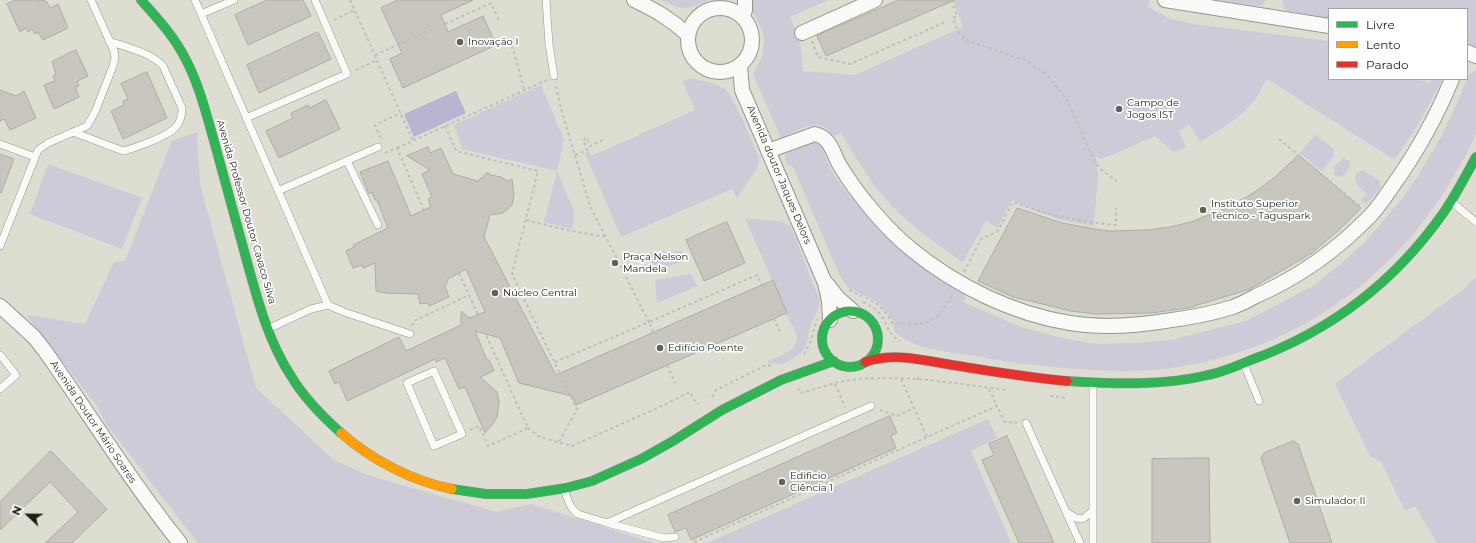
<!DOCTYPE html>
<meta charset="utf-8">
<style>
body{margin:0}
#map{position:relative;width:1476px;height:543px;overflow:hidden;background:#deddd2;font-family:Montserrat,sans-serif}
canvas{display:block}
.legend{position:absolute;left:1328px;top:8px;width:140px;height:72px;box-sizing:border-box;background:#fff;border:1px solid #a6a5a2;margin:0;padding:5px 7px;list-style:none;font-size:12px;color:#201f17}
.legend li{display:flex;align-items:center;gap:8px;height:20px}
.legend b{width:20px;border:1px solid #a6a5a2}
.north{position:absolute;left:8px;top:495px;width:40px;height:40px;-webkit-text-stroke:3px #fff;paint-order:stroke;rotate:292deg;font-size:11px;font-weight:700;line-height:16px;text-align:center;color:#201f17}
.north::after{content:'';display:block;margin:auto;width:14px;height:18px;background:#201f17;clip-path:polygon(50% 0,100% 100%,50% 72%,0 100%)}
</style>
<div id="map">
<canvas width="1476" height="543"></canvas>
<ul class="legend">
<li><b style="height:5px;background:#30b455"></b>Livre</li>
<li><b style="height:5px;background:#ff9f0a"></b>Lento</li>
<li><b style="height:5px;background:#e5322d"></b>Parado</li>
</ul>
<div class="north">N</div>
</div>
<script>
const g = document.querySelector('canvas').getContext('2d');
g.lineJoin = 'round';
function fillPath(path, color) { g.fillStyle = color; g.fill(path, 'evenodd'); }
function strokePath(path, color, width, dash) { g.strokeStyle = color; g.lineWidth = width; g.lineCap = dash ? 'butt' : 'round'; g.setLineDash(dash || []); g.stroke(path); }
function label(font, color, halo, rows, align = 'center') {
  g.font = font + ' Montserrat,sans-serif'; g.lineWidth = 3.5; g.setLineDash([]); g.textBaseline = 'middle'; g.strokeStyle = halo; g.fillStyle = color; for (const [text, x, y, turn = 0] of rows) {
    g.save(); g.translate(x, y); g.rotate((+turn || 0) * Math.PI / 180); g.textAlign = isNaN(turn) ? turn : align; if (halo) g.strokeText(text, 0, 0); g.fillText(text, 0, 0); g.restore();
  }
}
fillPath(new Path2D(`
 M661 0H709C685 9 685 12 661 0Z
 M752 0H828L790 17 800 39 803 71 855 75 963 27 953 0H1150L1148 7 1168 18 1193 24 1329 41V79H1416L1430 83 1431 79H1443L1416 128 1397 157 1393 159 1267 79C1263 85 1260 92 1256 98 1244 116 1218 131 1200 142L1190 125 1179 131 1186 148 1173 152 1155 136 1114 154 1101 159 1096 156 1098 174 1094 226 1062 220 1040 213 1012 200 997 228 986 221 963 262C934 243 905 222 882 195 866 176 854 154 841 133L832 137C831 135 829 131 827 129 817 118 792 133 781 138L753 74 762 57 764 41 763 32 753 12Z
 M1217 0H1265L1264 3 1259 6Z
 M1282 0H1476V51L1467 48V9H1329V18L1288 11 1284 8Z
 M1476 70C1476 86 1476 101 1476 116 1476 121 1476 129 1476 134 1474 141 1469 148 1466 155 1458 169 1450 183 1441 197 1381 287 1291 347 1185 366 1129 376 1072 369 1016 363 1001 361 986 358 971 355 947 352 912 349 894 331L893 321 881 305 870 298 850 289 841 278 792 165 788 166 785 157 786 154 789 152 812 143 816 142 820 145 831 170 847 193 870 220 886 236 944 282 967 294 963 302 1021 327 1058 337 1096 344 1135 343 1171 340 1246 321 1313 286 1342 263 1365 242 1401 200 1418 176 1441 137 1457 103 1469 75Z
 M690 79C699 79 716 84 723 88 734 94 752 143 759 157L758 167 737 198 732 189 621 237 585 153 589 151 591 156 695 110 682 81Z
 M541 85 564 140 557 171 575 213 572 229 544 222 557 171 462 149 454 125Z
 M197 132 200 184 256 388 334 460 367 475 496 512 531 504 654 543H198L106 424 97 406 26 315 85 324 114 262 125 261 172 141Z
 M1315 135 1333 148 1334 151 1333 157 1322 171 1300 153Z
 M1343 158 1348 160 1351 165 1344 175 1338 177 1334 174V167Z
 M48 164 142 198 122 249 30 214Z
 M1363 170 1380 181C1383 190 1372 198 1366 204L1361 200 1367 194C1361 188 1351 183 1357 173Z
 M745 218 781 222 790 226 797 242 820 301 818 309 811 324 806 345 803 350 798 356 782 364 768 363V361C787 353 808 347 790 322Z
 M682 251 686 261 653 270 649 253Z
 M691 274 697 286 657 303 655 280Z
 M1476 277V543H1437L1415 506 1405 511 1381 462 1370 456 1335 384 1465 288Z
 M988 419 997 438 971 451 1011 543H707Z`), '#cecad8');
fillPath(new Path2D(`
 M456 91 466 113 414 137 404 114Z`), '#bab3d1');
const building = new Path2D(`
 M16 0H37L38 1 43 0 47 2 50 8 58 4 68 28 43 40 38 32 35 34 32 29 28 32 26 28 20 32 7 4Z
 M267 0H303L311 16 248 45 235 15Z
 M398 0H473L441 15 448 32 483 16 496 45 403 88 390 59 402 53 381 8Z
 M899 0H955L826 56 817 36Z
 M318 32 331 59 259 93 247 65Z
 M76 50 88 76 77 81 79 86 75 87 79 97 54 109 44 85 55 81 53 76 56 74 52 62Z
 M147 72 167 118 123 139 111 111 124 105 123 101 128 99 121 84Z
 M0 90 16 96 24 91 36 118 10 130 4 119 0 121Z
 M326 100 340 129 279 158 266 131 293 118 291 113 308 105 309 108Z
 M428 147 430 153 441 148 453 174 478 181 488 172 490 175 501 177 508 181 512 179 514 195 512 205 503 213 490 215 484 237 556 375 773 280 787 313 576 405 572 396 519 383 500 338 475 331 487 360H489L494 371 480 377 497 392 499 402 497 417 492 425 485 433 465 387 459 389 445 358 436 362 435 359 347 401 339 382 335 384 329 371 399 337 406 351 461 325V311L469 318 485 312 466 269 448 279 445 287 449 297 429 306 428 303 420 304 418 294 385 293 376 291 375 263 363 268 362 265 353 268 346 251 354 247 353 245 388 228 377 200H375L372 192 369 194 360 172 388 161 411 216 431 207 428 199 432 197 422 174 430 170 407 156Z
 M0 154 14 159 1 193H0Z
 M1299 155 1361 208 1339 230 1312 253 1250 289 1188 308 1151 313 1096 314 1071 311 1030 301 1013 297 978 281 1017 208 1062 223 1095 229 1110 231 1148 230 1170 227 1191 222 1226 208 1250 195 1274 178Z
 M727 222 745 263 704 281 686 240Z
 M890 416 897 433 891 436 896 448 691 540 686 528 675 532 668 515Z
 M1007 436 1054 543H1019L982 460 994 455 989 444Z
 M1294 441 1298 444 1332 543H1290L1261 458 1264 453Z
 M51 451 107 509 72 543H45L78 512 50 482 0 530V502Z
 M1202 458H1209L1210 543H1152V459Z`);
fillPath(building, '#c8c6be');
strokePath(building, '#adaca3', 1);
const lane = new Path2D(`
 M195 0 328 305
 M546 0 549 44 554 76
 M201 14 234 0
 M246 118 347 74 315 0
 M73 132 123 151C135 148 166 137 175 128 180 123 182 115 182 108L163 66C152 53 125 47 109 41
 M0 144 35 157
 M347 161 378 225
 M278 191 378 147
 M1453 203 1476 222
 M0 246 38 150 48 143 87 126 95 112 113 66 115 58 114 51 91 0
 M270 328 311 309 328 305 344 312 410 334
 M0 355 16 375 0 389
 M1244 364 1259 401
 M434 371 462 434 434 446 407 383Z
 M1026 423 1066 512 1076 518 1083 519 1093 510V383
 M564 489C568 499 569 508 578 514L607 523 871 406
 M1093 510V543
 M1066 512 1080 543
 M607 523 664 538 675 537`);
const street = new Path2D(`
 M634 0C655 10 671 19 688 35
 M1165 0 1329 26
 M688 40a32 32 0 1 1 64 0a32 32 0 1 1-64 0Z
 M743 16 745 10V0
 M802 33 875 0
 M1467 52 1476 56
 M740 66 742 90 825 283 829 301 830 320
 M768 151 815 134C830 137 833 153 839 164 856 193 886 229 911 249 956 286 1013 314 1070 323 1101 328 1134 326 1165 321 1188 318 1211 314 1233 307 1241 304 1249 300 1256 296 1299 277 1337 250 1370 216 1378 208 1385 197 1392 187 1417 152 1436 118 1452 79
 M827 284 838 298 853 311
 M0 306 34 337 45 351C90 415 131 482 180 543`);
const fast = new Path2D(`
 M141 0C157 18 174 36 185 58 199 84 206 113 214 141 225 180 235 219 246 258 257 298 268 341 291 376 304 398 322 416 341 433
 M822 339a28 28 0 1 1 56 0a28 28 0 1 1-56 0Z
 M1067 381C1112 384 1164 386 1208 375 1223 372 1237 366 1251 360 1331 331 1395 282 1444 212 1456 195 1466 175 1476 157
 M452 489 486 494H527L566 488 592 481 641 459 673 441 722 410 781 380 834 361`);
const slow = new Path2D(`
 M341 433C372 460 412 481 452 489`);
const jam = new Path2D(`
 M865 362C894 352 923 360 952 365 990 371 1029 378 1067 381`);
strokePath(lane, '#96968d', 8);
strokePath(street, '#96968d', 16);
strokePath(fast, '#96968d', 10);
strokePath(slow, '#96968d', 10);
strokePath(jam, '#96968d', 10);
strokePath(new Path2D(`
 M350 0 413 141
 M951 0 957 16 953 18 958 32 965 40 1027 61 1047 75 1067 100 1092 156 1100 169 1117 181
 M334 20 354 10
 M445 24 491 3 500 22
 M812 41 818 57 850 64 948 21
 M511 46 514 52 524 90
 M375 55 433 29
 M356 70 377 60
 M445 126 456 151 538 171 512 274 577 409 559 442
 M381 138 375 125 401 113
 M1279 139 1361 207
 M397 148 547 80
 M385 153 397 148 424 210
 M575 155 587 150 583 140 587 138 590 146 603 140
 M526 220 571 231 606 237
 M964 272 981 239 997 232 1013 202C1048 215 1079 222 1116 225V208
 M459 273 479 317
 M849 290C870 301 880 300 892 323 927 326 936 326 953 293
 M863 302C871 306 878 310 883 318 888 327 889 335 900 341
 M774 318 781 335
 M412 326 414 321 469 295
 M653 332 649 322 757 275 761 285
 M804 354 810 343 817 319
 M555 362 649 322 590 206 560 105 556 85
 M667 365 675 383
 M901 379 927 437 997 406 1005 422 1017 423
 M918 380V374
 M835 384 845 407
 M798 388 800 393C817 389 834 382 851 380 902 374 955 383 1006 390
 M989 389 997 406
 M1050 396 1065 398 1066 396
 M712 397 716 390 766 365 772 366
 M880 410 897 416 914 408
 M528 428 540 437 572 446 664 405 690 392 694 400 699 404
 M470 430 479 426 488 446 528 428 486 335
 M694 542 927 437`), '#bfbeba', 2, [3, 3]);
strokePath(lane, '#fafaf8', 7);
strokePath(street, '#fafaf8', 14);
strokePath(fast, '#30b455', 9);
strokePath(slow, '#ff9f0a', 9);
strokePath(jam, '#e5322d', 9);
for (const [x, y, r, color] of [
 [460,42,4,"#626258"],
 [1119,109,4,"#626258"],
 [1203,210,4,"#626258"],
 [615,263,4,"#626258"],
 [495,293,4,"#626258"],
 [660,348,4,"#626258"],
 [782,482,4,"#626258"],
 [1297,501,4,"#626258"]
]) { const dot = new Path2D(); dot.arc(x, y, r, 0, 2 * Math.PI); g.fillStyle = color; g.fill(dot); strokePath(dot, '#fff', 1.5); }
label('10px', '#201f17', '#fff', [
 ["Inovação I",468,42],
 ["Campo de",1127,103],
 ["Jogos IST",1127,115],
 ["Instituto Superior",1211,204],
 ["Técnico - Taguspark",1211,216],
 ["Praça Nelson",623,257],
 ["Mandela",623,269],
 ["Núcleo Central",503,293],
 ["Edifício Poente",668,348],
 ["Edificio",790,476],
 ["Ciência 1",790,488],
 ["Simulador II",1305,501]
], 'left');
label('10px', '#201f17', '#fff', [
 ["Avenida doutor Jaques Delors",779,175,67],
 ["Avenida Professor Doutor Cavaco Silva",246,212,74],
 ["Avenida Doutor Mário Soares",93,422,56]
]);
</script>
